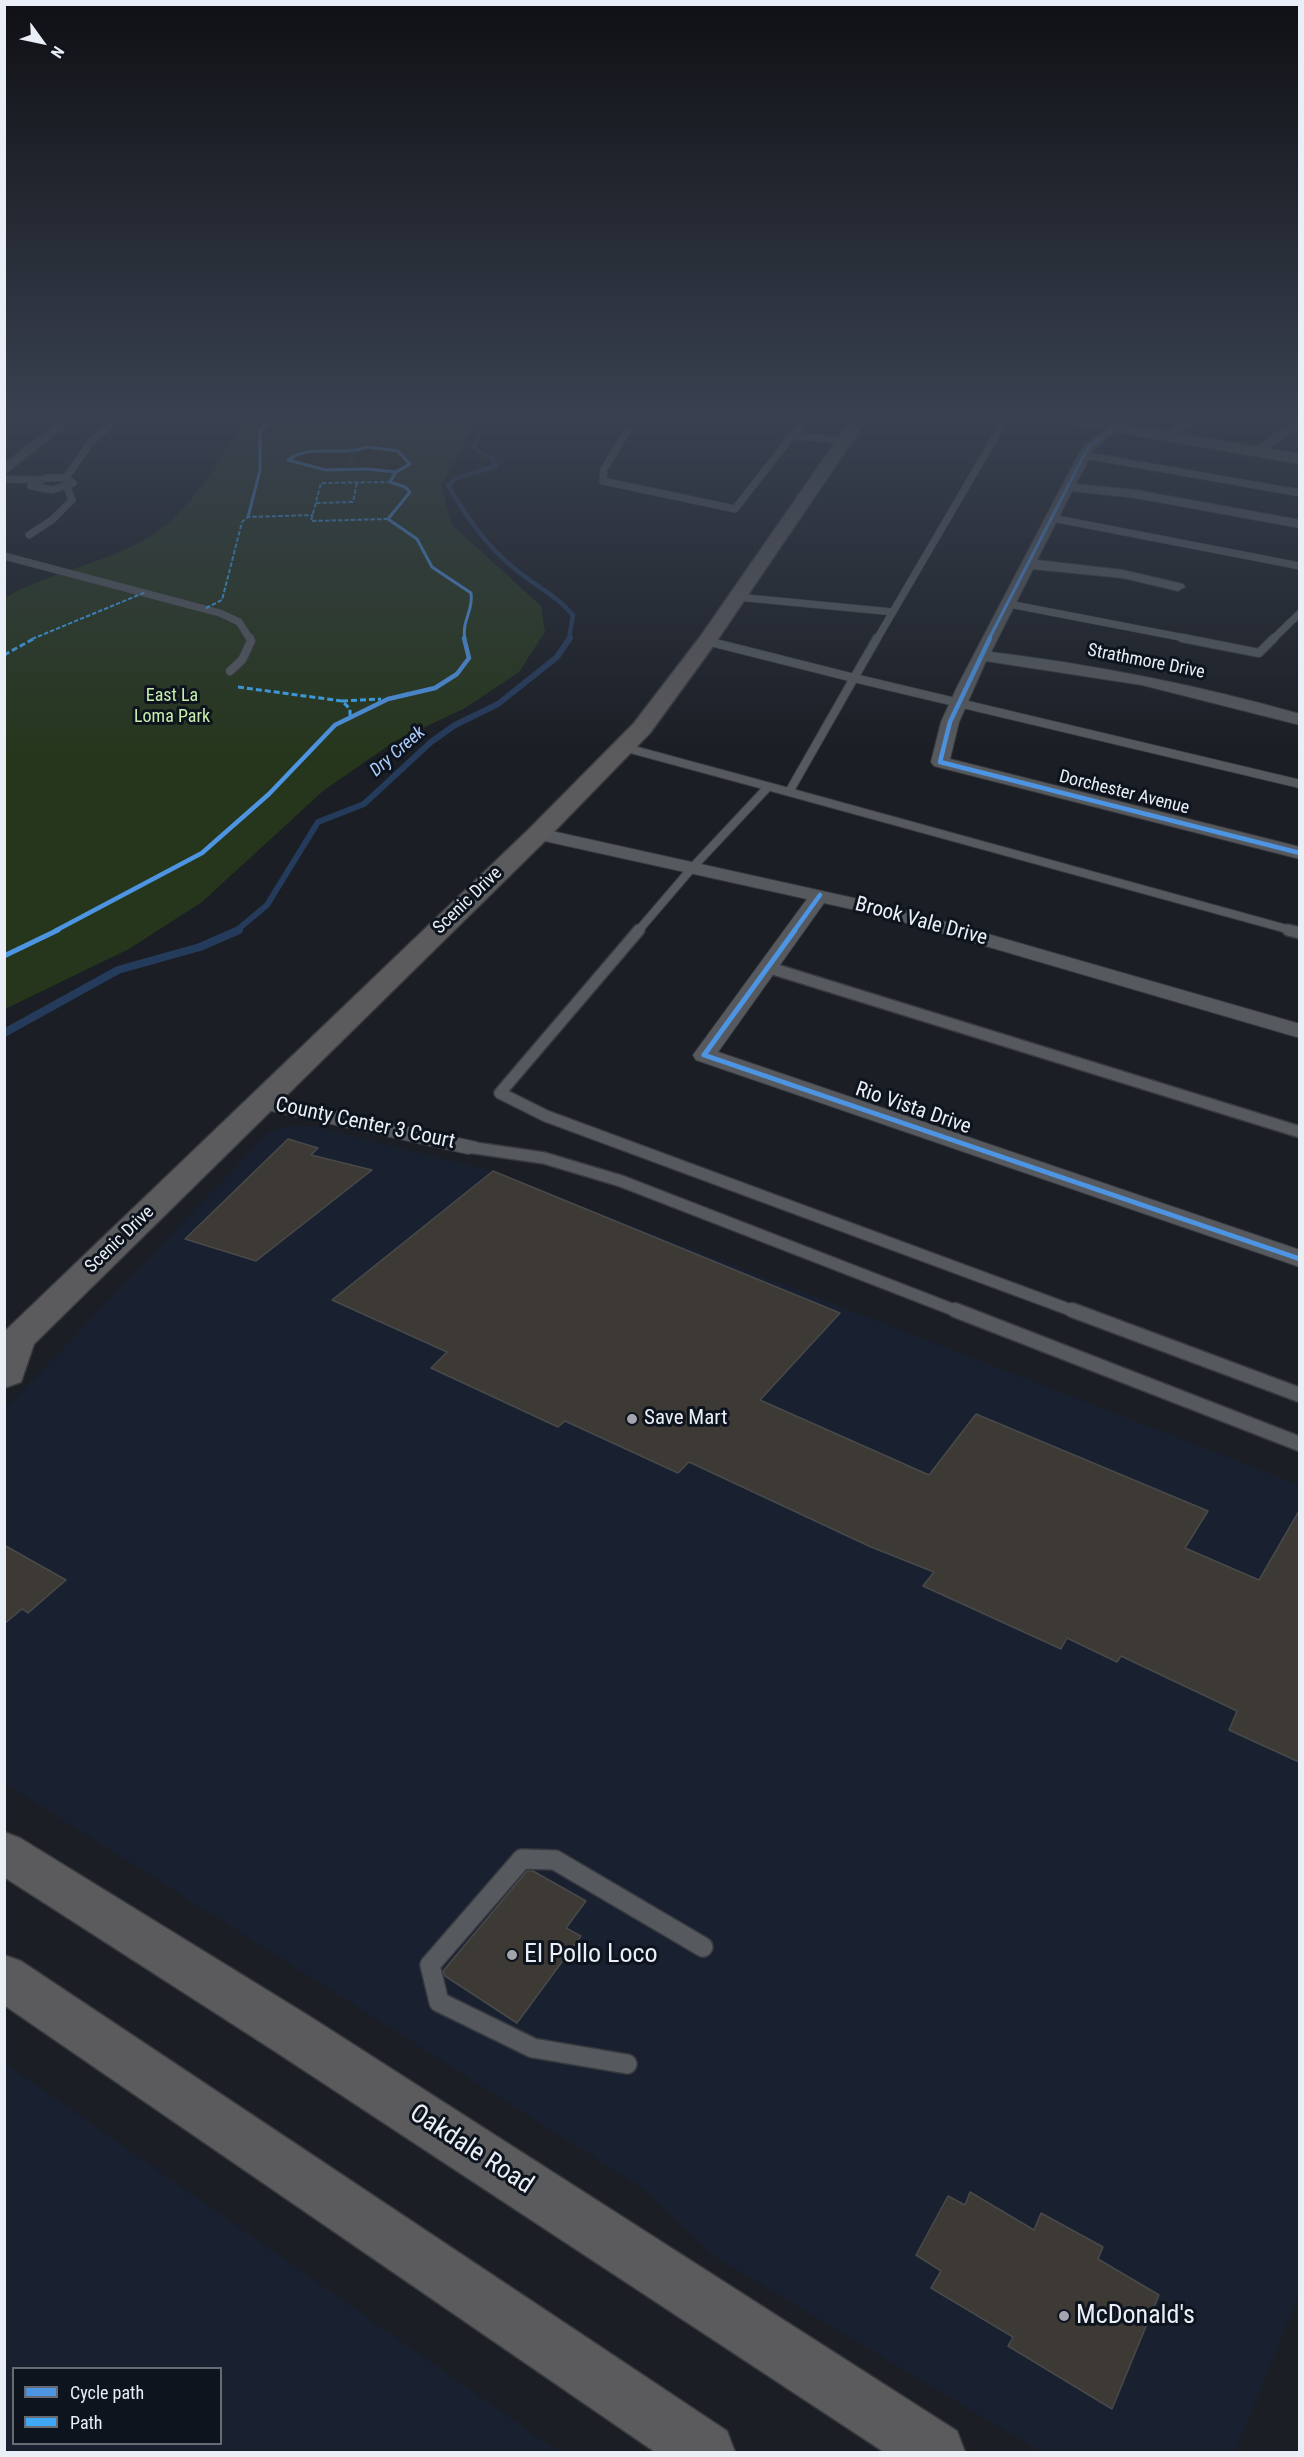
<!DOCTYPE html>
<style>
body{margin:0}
#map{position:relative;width:1304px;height:2457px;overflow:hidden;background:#1b1e24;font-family:"Roboto Condensed",sans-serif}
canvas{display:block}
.frame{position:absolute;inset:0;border:6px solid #eaeef6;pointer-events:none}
.legend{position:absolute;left:12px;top:2367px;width:210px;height:78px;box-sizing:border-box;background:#0e141e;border:2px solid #666b74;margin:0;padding:8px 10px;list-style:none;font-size:18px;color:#eaeef6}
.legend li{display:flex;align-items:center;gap:12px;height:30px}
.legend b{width:30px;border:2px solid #666b74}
.north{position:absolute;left:12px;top:12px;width:60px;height:60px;-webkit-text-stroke:4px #0e141e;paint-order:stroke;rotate:123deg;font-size:16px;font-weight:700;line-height:24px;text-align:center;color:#eaeef6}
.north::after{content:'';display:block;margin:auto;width:21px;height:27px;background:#eaeef6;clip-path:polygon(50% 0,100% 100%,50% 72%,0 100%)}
</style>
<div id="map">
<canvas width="1304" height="2457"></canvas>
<div class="frame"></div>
<ul class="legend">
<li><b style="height:8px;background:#4d94e3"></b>Cycle path</li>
<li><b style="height:8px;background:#3fa9f5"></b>Path</li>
</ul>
<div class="north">N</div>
</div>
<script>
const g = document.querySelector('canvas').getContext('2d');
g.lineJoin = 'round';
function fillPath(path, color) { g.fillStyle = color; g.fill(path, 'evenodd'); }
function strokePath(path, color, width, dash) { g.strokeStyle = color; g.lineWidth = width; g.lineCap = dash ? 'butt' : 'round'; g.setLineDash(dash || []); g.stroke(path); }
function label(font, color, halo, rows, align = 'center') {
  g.font = font + ' "Roboto Condensed",sans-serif'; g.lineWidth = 6; g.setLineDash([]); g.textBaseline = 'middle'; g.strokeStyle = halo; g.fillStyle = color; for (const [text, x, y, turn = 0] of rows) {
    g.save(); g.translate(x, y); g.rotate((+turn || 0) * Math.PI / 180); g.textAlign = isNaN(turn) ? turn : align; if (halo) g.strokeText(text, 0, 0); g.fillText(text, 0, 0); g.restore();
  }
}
fillPath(new Path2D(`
 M289 1126H313L489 1170 1299 1485V2295L1235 2452H1041L715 2257 642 2188 5 1783 4 1410 269 1132Z
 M5 2063 559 2452H5ZM14 2368H220V2444H14Z`), '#192130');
fillPath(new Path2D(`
 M250 415H486L467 438 441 486 452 525 541 606 545 632 519 672 465 708 395 741 323 791 202 902 129 949 5 1009V598C58 566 128 562 174 518 205 489 224 448 250 415Z`), '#26361c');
fillPath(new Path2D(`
 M370 448 388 450 404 459 405 465 391 470 352 466 355 454Z
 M310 453H344L348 454 344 466C331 471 304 469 294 459L298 455Z`), '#292207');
strokePath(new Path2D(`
 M501 415 480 433 473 448 492 458 496 466 457 478 448 485C466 516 486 546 515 569 534 585 556 595 573 615L569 639`), '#253b5b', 4.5);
strokePath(new Path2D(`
 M236 931 267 905 318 822 364 804 431 742 455 725 498 704 557 657 570 638`), '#253b5b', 6);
strokePath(new Path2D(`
 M4 1033 118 970 200 947 239 930`), '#253b5b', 8);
const building = new Path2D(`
 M288 1139 318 1148 311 1155 372 1170 256 1261 185 1239Z
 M493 1171 840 1313 760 1400 929 1475 976 1414 1208 1511 1185 1548 1259 1580 1299 1511V1762L1229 1730 1237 1711 1121 1656 1117 1662 1067 1638 1061 1649 923 1586 934 1572 871 1547 689 1462 678 1473 565 1421 558 1427 431 1368 447 1352 332 1300Z
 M4 1545 66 1580 28 1613 22 1609 4 1624Z
 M527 1871H533L586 1901 566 1928 581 1936 517 2023 445 1976 443 1971Z
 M970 2192 1034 2230 1041 2213 1103 2247 1098 2259 1159 2295 1112 2409 1008 2346 1013 2337 931 2288 941 2271 916 2255 948 2196 965 2205Z`);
fillPath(building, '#3d3a36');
strokePath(building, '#484949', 1.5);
const serviceFar4 = new Path2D(`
 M1094 424 1109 415
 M627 432 604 469 603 481 735 509 808 415
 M791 436 845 440
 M1167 437 1199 415
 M1084 455 1300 493
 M46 478H66L73 483 52 490 31 486Z
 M66 478 90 443 122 415
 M4 479 39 480
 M1052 518 1300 566
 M29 535 52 520 72 500 67 487
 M4 556 220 613 239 622 250 639
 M737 597 893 612
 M1009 604 1190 639
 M877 639 1008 415
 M1273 639 1300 613`);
const serviceFar3 = new Path2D(`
 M877 638 854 678 1300 784
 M1182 638 1259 653 1274 638
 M230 671 242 660 251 641 250 638
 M623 747 789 792 854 678 707 641
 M789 792 1294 931
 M638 931 692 868 768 787`);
const serviceFar2 = new Path2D(`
 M639 930 500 1093 546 1116 1076 1312
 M1288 930 1300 933
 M767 967 1300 1132
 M468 1147 544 1158 621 1181 959 1312`);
const serviceFar1 = new Path2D(`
 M955 1310 1300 1444
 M1072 1310 1300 1395`);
const service = new Path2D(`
 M627 2064 533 2048 439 2002 430 1965 522 1859 555 1860 703 1947`);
const minor = new Path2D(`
 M66 415H80L4 475V464Z
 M1300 421V430L1289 434 1261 455 1257 456 1251 452 1281 428Z
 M1115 424 1121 428 1095 448 1076 484 1136 490 1300 520V528L1136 498 1072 491 1037 560 1123 570 1183 584 1185 587 1178 591 1123 578 1033 569 991 652C1096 665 1198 685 1300 714V725L1142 685 986 661 959 722 950 759 1300 847V859L934 766 931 762 941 722 958 685 1077 457 1086 443Z
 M538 828 894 907 1300 1024V1038L883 916 824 903 718 1052 1300 1250V1267L696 1060 693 1055 807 899 531 838 529 834Z
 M261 1095 468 1140 477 1142 480 1147 477 1152 468 1154 253 1107 249 1102 253 1097Z`);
const tertiary = new Path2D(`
 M1035 415H1070L1300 454V464L1042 419Z`);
const secondary = new Path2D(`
 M854 415H870L714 645 650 733 547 839 34 1344 21 1382 4 1388V1332L529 829 634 723 700 637Z
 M4 1832 20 1838 309 2016 957 2431 965 2452H884L273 2050 4 1877Z
 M4 1955 21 1961 727 2431 735 2452H655L4 2005Z`);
strokePath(serviceFar4, '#383a3f', 8);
strokePath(serviceFar3, '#383a3f', 10);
strokePath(serviceFar2, '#383a3f', 14);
strokePath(serviceFar1, '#383a3f', 17);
strokePath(service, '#383a3f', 22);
strokePath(minor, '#383a3f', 2);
strokePath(tertiary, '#383a3f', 2);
strokePath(secondary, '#383a3f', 3);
strokePath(serviceFar4, '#565a5e', 7);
strokePath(serviceFar3, '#565a5e', 8);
strokePath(serviceFar2, '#565a5e', 11);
strokePath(serviceFar1, '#565a5e', 14);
strokePath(service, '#565a5e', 19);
fillPath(minor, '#565a5e');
fillPath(tertiary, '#565a5e');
fillPath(secondary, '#5b5a5c');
strokePath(new Path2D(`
 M316 503 353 502 357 483
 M388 519 311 521 321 483 390 482
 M206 608 222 600 242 522 248 517 313 515
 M32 639 146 592`), '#3fa9f5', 2, [4.5, 2]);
strokePath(new Path2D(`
 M4 655 35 638
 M238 687 342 701 350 709V717
 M342 701 381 699`), '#3fa9f5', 3, [6, 3]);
strokePath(new Path2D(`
 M367 447 398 451 410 464 396 472 367 469 326 470 288 460C311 443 341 457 367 447Z
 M396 472 390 482 405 487 410 492 388 519 417 539 432 567 471 593C474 610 461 622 465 639
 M248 517 260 470V431L280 415
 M989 639 1083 457 1090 446 1115 428`), '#4d94e3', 3);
strokePath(new Path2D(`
 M990 638 950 722 940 762 1300 853
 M55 931 202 853 269 794 335 725 388 699 435 688 457 674 469 658 464 638
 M794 931 820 895`), '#4d94e3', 4.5);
strokePath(new Path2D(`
 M795 930 704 1055 1300 1259
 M4 956 58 930`), '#4d94e3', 5);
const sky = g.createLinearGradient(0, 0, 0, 759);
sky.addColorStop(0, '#0f1014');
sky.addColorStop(0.55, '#394150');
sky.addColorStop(1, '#39415000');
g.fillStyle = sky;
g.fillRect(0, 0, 1304, 759);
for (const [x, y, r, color] of [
 [632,1419,6,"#a2a5ac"],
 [512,1955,6,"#a2a5ac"],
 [1064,2316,6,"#a2a5ac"]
]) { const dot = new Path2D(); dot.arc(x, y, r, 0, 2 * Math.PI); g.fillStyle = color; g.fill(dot); strokePath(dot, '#0e141e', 2); }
label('18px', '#eaeef6', '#0e141e', [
 ["Strathmore Drive",1146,662,11],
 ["Dorchester Avenue",1124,793,14],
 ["Scenic Drive",468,901,-44],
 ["Scenic Drive",120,1240,-44]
]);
label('18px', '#c7eeab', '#0e141e', [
 ["East La",172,696],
 ["Loma Park",172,717]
]);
label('italic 18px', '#accdfe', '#0e141e', [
 ["Dry Creek",398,752,-41]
]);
label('21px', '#eaeef6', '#0e141e', [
 ["Brook Vale Drive",921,922,15],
 ["Rio Vista Drive",913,1109,19],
 ["County Center 3 Court",365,1124,12]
]);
label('21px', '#eaeef6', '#0e141e', [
 ["Save Mart",644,1419]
], 'left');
label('26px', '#eaeef6', '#0e141e', [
 ["El Pollo Loco",524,1955],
 ["McDonald's",1076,2316]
], 'left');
label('26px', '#eaeef6', '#0e141e', [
 ["Oakdale Road",471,2150,33]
]);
</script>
